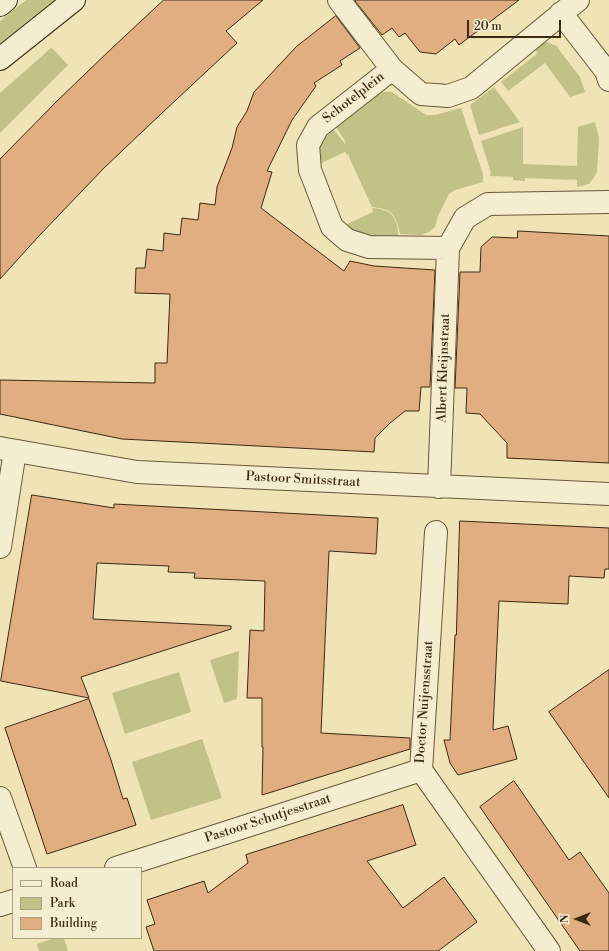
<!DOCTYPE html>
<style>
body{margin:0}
#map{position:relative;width:609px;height:951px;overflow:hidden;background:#f0e3b5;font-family:"Libre Bodoni",serif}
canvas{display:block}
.legend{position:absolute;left:12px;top:867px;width:130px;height:72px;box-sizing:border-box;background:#f5edcf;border:1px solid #ab9f84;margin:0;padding:5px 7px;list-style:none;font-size:12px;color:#3c2913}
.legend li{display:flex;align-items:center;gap:8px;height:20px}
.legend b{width:20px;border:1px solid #ab9f84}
.north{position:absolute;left:557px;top:899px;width:40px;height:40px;-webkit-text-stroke:3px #f5edcf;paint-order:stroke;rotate:270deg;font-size:11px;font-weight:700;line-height:16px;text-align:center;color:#3c2913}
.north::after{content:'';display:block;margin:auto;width:14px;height:18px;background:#3c2913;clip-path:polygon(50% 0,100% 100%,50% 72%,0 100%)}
.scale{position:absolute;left:467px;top:20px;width:94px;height:18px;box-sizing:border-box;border:2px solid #3c2913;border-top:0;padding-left:5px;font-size:12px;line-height:14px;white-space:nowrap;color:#3c2913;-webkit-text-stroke:3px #f5edcf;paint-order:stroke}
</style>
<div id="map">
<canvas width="609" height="951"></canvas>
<ul class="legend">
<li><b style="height:5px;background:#f5edcf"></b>Road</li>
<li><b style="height:11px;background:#c1c188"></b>Park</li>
<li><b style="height:11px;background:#e0ae80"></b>Building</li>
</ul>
<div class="north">N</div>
<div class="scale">20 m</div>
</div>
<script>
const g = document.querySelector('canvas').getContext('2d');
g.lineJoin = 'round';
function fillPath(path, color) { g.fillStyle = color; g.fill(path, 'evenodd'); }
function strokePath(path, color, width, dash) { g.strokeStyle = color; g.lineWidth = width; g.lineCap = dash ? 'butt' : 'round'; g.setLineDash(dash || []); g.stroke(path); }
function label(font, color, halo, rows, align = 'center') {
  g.font = font + ' "Libre Bodoni",serif'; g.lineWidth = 3.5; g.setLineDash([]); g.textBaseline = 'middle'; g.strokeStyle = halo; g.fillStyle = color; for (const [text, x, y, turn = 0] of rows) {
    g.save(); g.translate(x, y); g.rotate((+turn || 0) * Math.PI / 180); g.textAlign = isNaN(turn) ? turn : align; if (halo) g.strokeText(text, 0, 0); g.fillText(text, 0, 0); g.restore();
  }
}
fillPath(new Path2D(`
 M26 0H56L0 50V21Z
 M546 42 557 46 560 51 580 77 585 92 570 97 545 63 508 91 501 82 538 53 533 47 540 43Z
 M51 48 53 49 68 65 0 133V93Z
 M494 87 520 122 479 135 470 105Z
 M382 92H392L426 115H435L461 108 483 174V182L455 190 449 194 438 216 435 227 429 232 421 235 400 234C396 214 392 209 372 207L349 157 348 153V156L345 152 317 165 320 144 333 129 346 145 344 139 335 126 370 97Z
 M595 122 599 138 597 171 595 176 589 184 577 187V180L525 178V181L513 180V177L490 176V174L491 173 481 141 523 127V164L577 166 578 127Z
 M372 208C391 209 398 217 398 236H395V238L373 237 353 232 345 225 373 212Z
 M239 651 237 699 224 703 210 660Z
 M179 672 191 712 125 734 112 693Z
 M202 739 222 798 151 820 132 762Z
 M55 938H64L68 951H39L37 944Z`), '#c1c188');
const building = new Path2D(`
 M164 0H263L226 31 237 43 162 113 104 168 38 237 0 279V159L58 100 110 50Z
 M357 0H519L459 45 455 39 436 54 420 52 405 33 399 37 392 28 382 35 355 1Z
 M336 16 360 48 340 61 342 65 314 83 316 86 292 120 267 171 272 172 261 208 344 271 350 261 374 266 435 270 430 387H421L419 411H405L390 423 375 438 374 452 122 439 0 414V380L155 383V363H167L170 294 135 293 136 268H145L147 249 163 251 164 233 180 235 182 218 198 220 200 203 215 205 217 187 232 148 237 127 247 111 254 92 296 47Z
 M518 231 609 236V463L507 458V443L494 429 480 414 466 413 467 388H455L460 272H480L481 247 492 237 517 238Z
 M32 495 114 508V504L378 518 376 554 329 551 321 733 410 738V749L262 795 263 747H262V698H247L250 630 264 631 265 581 194 578 195 573 168 572 169 566 97 563 93 619 231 626V629L81 677 89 698 1 681Z
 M460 521 609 528V569H605L604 578 569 576 568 604 499 601 493 730 508 726 517 759 458 775 450 763 444 740H450L455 635H456Z
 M609 670V798L549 712Z
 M89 699 111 760 123 799 127 798 136 825 47 854 5 728Z
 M514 781 569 860 580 852 609 893V951H580L480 807Z
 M403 805 416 845 367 861 403 908 444 877 477 922 438 951H154L146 927 155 924 147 900 204 881 208 893 248 863 246 855Z`);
fillPath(building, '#e0ae80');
strokePath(building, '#3c2913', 1);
const street = new Path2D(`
 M339 0 392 69 421 94 448 96 471 88 578 0
 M561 13 606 71 609 80
 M392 69 318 127 308 145 310 170 332 227 347 240 369 247 448 248 465 218 488 204 609 202
 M0 448 137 472 609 494
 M439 487 448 248
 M436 532 421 770 549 951
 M0 547 15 451
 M0 798 25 868
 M116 868 421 770
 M0 905 13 901`);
const secondary = new Path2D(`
 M0 5 6 0
 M0 59 74 0`);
strokePath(street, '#69583c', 24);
strokePath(secondary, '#3c2913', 24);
strokePath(street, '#f5edcf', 22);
strokePath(secondary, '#f5edcf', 22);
label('13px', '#3c2913', '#f5edcf', [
 ["Schotelplein",354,98,-38],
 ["Albert Kleijnstraat",444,368,-88],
 ["Pastoor Smitsstraat",303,480,3],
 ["Doctor Nuijensstraat",425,702,-86],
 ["Pastoor Schutjesstraat",268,819,-18]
]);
</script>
